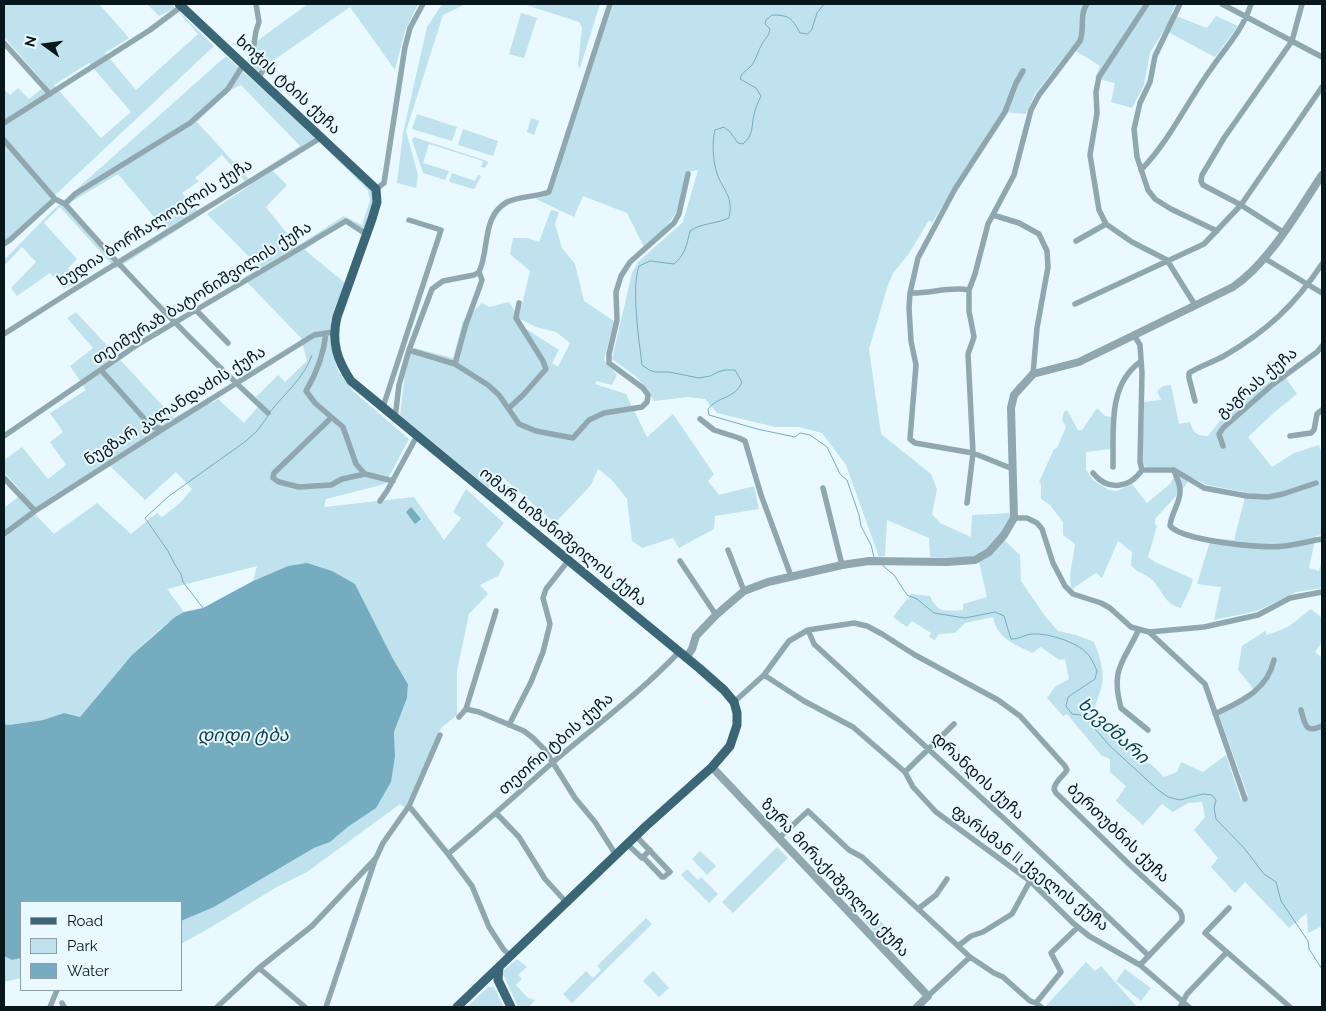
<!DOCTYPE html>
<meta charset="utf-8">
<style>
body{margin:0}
#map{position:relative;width:1326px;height:1011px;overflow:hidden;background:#e9f9ff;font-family:Raleway,sans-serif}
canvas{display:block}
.frame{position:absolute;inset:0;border:5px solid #07171c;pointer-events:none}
.legend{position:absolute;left:20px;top:901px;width:162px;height:90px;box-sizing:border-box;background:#e9f9ff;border:1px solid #8f9fa4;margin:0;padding:6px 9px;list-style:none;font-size:15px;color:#07171c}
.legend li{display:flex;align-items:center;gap:10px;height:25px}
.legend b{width:25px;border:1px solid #8f9fa4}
.north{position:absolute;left:20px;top:20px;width:50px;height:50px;-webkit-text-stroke:4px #e9f9ff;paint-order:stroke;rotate:284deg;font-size:14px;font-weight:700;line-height:20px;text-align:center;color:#07171c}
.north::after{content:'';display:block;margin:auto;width:18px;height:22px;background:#07171c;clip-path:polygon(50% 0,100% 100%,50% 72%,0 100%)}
</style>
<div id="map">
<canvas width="1326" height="1011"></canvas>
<div class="frame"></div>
<ul class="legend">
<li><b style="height:6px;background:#3b6675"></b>Road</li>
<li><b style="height:14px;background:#bfe2ee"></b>Park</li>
<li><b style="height:14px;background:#76acbf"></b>Water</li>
</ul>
<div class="north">N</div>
</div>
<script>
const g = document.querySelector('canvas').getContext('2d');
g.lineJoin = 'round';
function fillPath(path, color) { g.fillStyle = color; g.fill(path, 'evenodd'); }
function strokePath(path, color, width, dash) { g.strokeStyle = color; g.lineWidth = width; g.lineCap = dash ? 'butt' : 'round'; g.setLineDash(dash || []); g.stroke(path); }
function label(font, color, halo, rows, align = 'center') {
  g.font = font + ' Raleway,"Noto Sans Georgian",sans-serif'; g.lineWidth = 4; g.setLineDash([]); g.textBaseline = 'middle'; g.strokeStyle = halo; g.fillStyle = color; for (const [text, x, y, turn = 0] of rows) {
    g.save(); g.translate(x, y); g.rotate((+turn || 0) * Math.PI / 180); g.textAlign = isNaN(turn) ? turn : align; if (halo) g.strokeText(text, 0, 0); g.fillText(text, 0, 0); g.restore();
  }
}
fillPath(new Path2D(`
 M4 4H99L129 38 105 53 136 90 198 34 182 16 174 9 159 16 147 4H171L214 46 4 243V89L10 95 18 88 29 99 46 85 4 37ZM89 63 131 112 101 138 54 85Z
 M308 4H418L405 31 395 70 350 7 257 72 247 61 257 41Z
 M442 4H466L443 15 406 131 418 175 416 188 397 183 403 133 427 27Z
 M523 4H600L580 68 578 66 582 27 579 22Z
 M613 4H1176L1171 14 1207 28 1216 16 1238 26 1215 57 1164 30 1150 53 1144 85 1132 108 1111 102 1115 83 1095 78 1100 66 1071 48 1035 94 1026 114 1003 112 962 174 932 223 929 220 908 255 893 273 887 288 869 349 881 434 931 474 937 489 932 514 940 523 971 537 972 515 1011 513C1007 533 990 552 970 557 958 560 942 557 930 557L929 538 887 520 885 556 879 557 846 465 822 433 799 427H775L717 413 705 399 687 397 654 401 637 377 612 359 632 273 638 262 683 222 698 170 687 172 678 210 664 230 644 247 627 213 583 196 574 217 536 199 551 194Z
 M521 13 537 18 524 58 509 54Z
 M226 56 374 190V198L364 230 345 219 305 250 345 283 331 323 330 342 338 371 353 391 409 439 385 484 326 499 324 507 414 497 444 540 461 518 453 512 466 489 504 523 486 545 504 562V565L498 576 480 585 488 594 469 614 457 671V715L441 728 405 808 400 804 307 872 275 888 213 926 181 944V921L214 907 314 848 330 842 349 826 395 756 394 732 407 698 408 683 392 657 355 584 288 566 253 581 257 566 167 589 184 612C144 636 110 682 80 717L64 713 43 720 9 725 4 724V538L35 514 54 534 97 503 131 534 157 513 162 517 180 503 192 489 176 472 145 500 109 465 4 531V508L23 493 4 472V460L22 447 48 479 66 465 50 442 63 432 50 413 86 390 70 366 93 348 67 318 76 312 174 418 206 399 212 403 218 399 244 423 261 403 256 397 278 375 285 382 307 361 301 338 243 278 260 268 207 214 249 186 222 155 195 178 199 181 182 193 201 215 116 269 60 207 44 223 77 259 68 268 79 281 64 289 50 273 17 296 11 288 36 262 22 247 4 266V260L52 211ZM241 85 300 146 249 179 197 122 230 90ZM319 142 368 190 370 200 362 225 344 216 297 246 266 207 287 185 273 171ZM118 174 165 230 117 260 68 204Z
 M417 114 457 127 452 141 412 129Z
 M531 118 539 121 534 135 527 132Z
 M463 129 498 141 493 156 458 145Z
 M414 137 487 161 488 163 485 168 481 167 483 161 429 144 423 163 449 171 445 180 423 173 412 140Z
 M452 173 475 181 478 175 481 176 475 188 473 189 450 182 449 181Z
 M551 210 559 212 555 224 562 248 575 264 584 301 614 321 604 360 617 375 612 385 597 381 595 384 626 394 647 437 673 414 714 474 708 481 719 495 754 486 759 509 715 516 714 529 679 548 673 538 642 548 632 541 627 499 612 480 598 469 591 485 555 523 500 475 489 488 400 416 405 373 411 347 453 358 463 321 482 303 489 307 509 302 519 317 530 271 510 254 513 238H528L539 242ZM520 319 536 327 556 332 570 343 558 367 552 363 559 350 523 327Z
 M1282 373 1297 394 1277 410 1248 437 1272 467 1294 453 1319 445 1322 454V535L1316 536 1309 568 1319 571 1322 560V588L1296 592 1257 611 1214 620 1221 587 1197 584 1211 538 1234 540 1244 501V492L1208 485 1190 477 1185 486 1155 519V524L1157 526 1148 557 1155 562 1193 579C1191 589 1185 598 1181 608 1162 604 1161 584 1147 576 1139 571 1138 573 1131 565L1132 552 1118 541 1102 578 1096 573 1072 589C1067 577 1074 558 1075 544L1063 535V522L1050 505 1041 499V484L1039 482 1054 449 1057 448 1066 427 1062 420 1064 412 1067 410 1078 430H1082L1097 408 1105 416 1112 417 1111 449 1086 452V470L1093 480 1109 490 1117 491 1132 484 1147 503 1170 484 1174 477 1175 467H1145L1142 462 1144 402 1161 400 1157 391 1163 386 1171 385 1179 424 1190 422C1194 433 1196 436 1208 436L1226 413Z
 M501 481 514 491 508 498 495 489Z
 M1004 540 1020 555 1021 581 1045 616 1058 631 1076 635 1094 642C1099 655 1105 671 1102 685 1099 697 1093 707 1093 720L1116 742 1143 761 1152 765 1164 777 1177 772 1181 762 1203 772 1226 755 1241 800 1248 796 1219 715 1245 701 1257 693 1238 670 1242 646 1265 631 1267 635 1288 627 1311 609 1322 618V642L1315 652 1322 658V926L1308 933 1307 913 1289 928 1245 882 1235 893 1211 867 1218 858 1194 830 1205 817 1202 802 1188 803 1173 812 1162 804 1143 825 1116 801 1126 786 1110 772V759L1101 755 1067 714 1063 716 1047 698 1055 687 1069 679 1065 659 1059 660 1041 647 1032 653C1015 644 996 638 993 617L965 623 955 633 939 634 935 640 929 637 931 633 912 621 907 627 893 617 911 594 930 596C938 614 945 611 963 610V604L987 597 979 562 994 553Z
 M777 847 788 858 733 913 722 902Z
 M700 851 716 866 707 875 692 859Z
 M687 869 698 880 701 877 718 894 709 903 681 875Z
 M871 911 884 924 875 932 863 919Z
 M646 918 652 924 572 1003 563 994 586 971 593 978 601 970 597 966Z
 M4 956 12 960 21 958V978L4 982Z
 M517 959 527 967 518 975 522 979 516 985 528 998 535 1000 528 1007H518L503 974 504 970Z
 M1086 962 1095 971 1101 966 1137 1007H1045Z
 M1125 969 1151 988 1141 1001 1116 981Z
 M653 971 669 988 659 997 643 981Z
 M488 987H493L495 989 504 1007H467Z`), '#bfe2ee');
fillPath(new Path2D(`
 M411 507 421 519 415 524 406 512Z
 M307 563 332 571 355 584 392 657 408 684 407 698 394 732 395 756 391 782 376 808 349 826 330 842 314 848 214 907 181 921V902H21V958L12 960 4 956V724L9 725 43 720 64 713 80 717 132 655 175 617 184 612 203 608 253 581 288 566Z`), '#76acbf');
strokePath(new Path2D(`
 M824 4 817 13 812 29 808 34 800 33C792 18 789 15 772 15L766 20 765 24 770 29C769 37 764 39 761 46 757 53 756 61 750 67 745 72 742 72 740 79L756 88 761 96C758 102 755 109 754 115 751 128 754 134 743 144L738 143 730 132 724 127 715 130C712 139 713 160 716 170 721 190 734 193 729 218 716 224 701 223 690 231 687 244 685 255 674 264L650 261 639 266C631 289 639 339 642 365L649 370 655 372H669L699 378 710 376 718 372 725 370H735L742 382C735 399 718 396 708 409L709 415 757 429 795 437 800 433 810 435 827 447 840 474 847 480 859 515 861 526 871 545 874 557
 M270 412C285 393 304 378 312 355
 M882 565 894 575 907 595 917 599 934 613 965 618 995 612 1004 616 1011 639C1021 639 1025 634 1033 634 1049 633 1081 643 1090 657 1093 661 1095 667 1097 671L1095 679 1068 697 1066 706 1072 714 1080 715 1088 721 1110 746 1157 789 1168 797 1180 800 1203 794 1212 795 1216 800 1214 808 1216 819 1244 848 1264 874 1276 882 1281 901 1308 941 1309 949 1322 969
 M203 608 183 582 181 574 174 563 168 551 145 518 169 496 246 441 257 431 268 416`), '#76acbf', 1);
strokePath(new Path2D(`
 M256 4 259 22 256 31 252 56 263 65V70L258 79
 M1147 4 1099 77 1096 92 1097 113 1090 155 1099 210 1106 224 1132 242 1167 260 1195 305
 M1180 4 1155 56 1150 82 1140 103 1134 129 1137 157 1148 190 1155 199 1171 209 1217 231
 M1222 4 1322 57
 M4 43 50 94
 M243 65 228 89 190 123 75 194 65 204C129 277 197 347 268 413
 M4 123 150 30 182 6
 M4 140 55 199
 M1141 170C1170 140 1187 102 1211 69 1226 47 1243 30 1251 4
 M376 189 384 183 405 47 410 28 423 4
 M993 215 1019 223 1039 234 1047 251 1048 267 1037 328 1033 374
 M1283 232 1241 205 1203 185 1201 181 1202 175 1224 138 1292 41 1302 4
 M1076 241 1106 224
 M4 244 11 239 55 199 65 204
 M1264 258 1322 293
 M969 290C950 286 929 294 910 293L909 308 911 341 916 365 910 439 915 443 973 453 1013 469
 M910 293 918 258 955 189 1005 112 1016 83 1023 71
 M1075 304 1204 244 1241 205 1322 87
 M196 310 228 343
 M326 333C324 353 316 374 306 391L315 403 343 427 356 464 365 474 393 481
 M4 334 70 292 322 137
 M1134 335 1140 345 1142 373 1140 462 1142 470H1174C1176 477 1180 483 1180 490 1181 502 1171 513 1170 526 1184 541 1262 549 1284 546 1297 545 1310 541 1322 539
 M409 350 455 364 488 385 499 395 519 424 536 431 573 438 589 420 604 413 642 407 647 402 648 395 643 388 609 363V354L617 320 616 292 621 276 630 262 674 223 679 214 688 174
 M455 364 466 324 480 286 482 280 479 272
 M102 371 148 423 153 427 163 429
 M1195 401 1189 378V373C1200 366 1213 362 1224 356 1267 331 1295 305 1322 264
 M383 407 441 230 409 220
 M509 408 523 395 546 369 543 361 516 318 519 303
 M331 418 274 473 273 478 279 482 299 487 331 485 342 479 365 474
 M395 418 399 385 409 350 432 289 443 281 474 275 479 272C490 249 481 217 507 202 520 196 536 197 549 192L610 4
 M700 419 714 430 739 438 745 441 761 495 791 576
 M4 436 137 345 346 221 366 234
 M1290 436 1311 433 1314 430 1317 414 1322 410
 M1223 446 1219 434 1223 428 1272 385 1317 352 1322 346
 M1113 467C1114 431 1107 386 1140 362
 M1174 470 1204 488 1247 496 1268 497 1283 494 1316 483
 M1093 473C1107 491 1129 489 1142 470
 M4 478 35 511
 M823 488 842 565
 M380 501 387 491 417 436
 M967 503 973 453 968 354 974 337 969 311V290L975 274 988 224 1014 175 1031 110 1039 95 1080 41C1085 29 1079 14 1087 4
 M1014 518H1027L1037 523 1042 529 1053 563 1065 586 1073 594 1101 603 1110 608 1131 627 1149 632 1204 627 1258 615 1290 598 1322 592
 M4 534 35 511 163 429 314 335 333 332
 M728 550 744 591
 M680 561 716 615
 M1139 629C1124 662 1110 668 1121 708L1148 730
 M808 630 814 644 1024 837 1149 956
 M1149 632 1205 684 1245 799
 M764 675 804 701 853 727 905 772 913 787 936 812 1030 881 1073 923 1089 936 1140 965 1189 1007
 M734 702 764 675 789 641 808 630 854 623 867 626 882 634 915 655 998 700 1020 716 1065 766 1067 770C1063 777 1055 781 1054 789L1056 793 1130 865 1180 911 1182 916V921L1140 965
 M466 709 479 712 524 731 533 738 545 750 575 798 595 822 616 855
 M1301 710C1305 724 1305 734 1322 726
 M1215 714C1241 701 1267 691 1274 660
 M459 717 466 709 469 699 496 611
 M509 725 531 682 543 652 550 624 543 598 546 589 568 561
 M905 772 954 724
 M409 806 448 854 472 886 489 927 504 950 511 956
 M497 814 519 837 545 879 566 902
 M636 836 670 872 664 877H662L643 857
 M779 838 808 811 849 850 862 857 970 957 994 973 1003 977 1030 1001 1036 1003 1041 1007
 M627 844 642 858 650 850
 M448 854C484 824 518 793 552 763 595 726 640 693 679 652
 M1229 908 1205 933 1290 1007
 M918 909 936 895 947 879
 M958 946 971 936 983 932 1012 914 1030 881
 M259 968 305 1007
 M928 996 970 957
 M62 1003 64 1007
 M1036 1003 1061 972 1051 953 1078 927
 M50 1007 57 990
 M217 1007 259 968 312 926 376 858 383 843 409 806 440 735
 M326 1007 375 860
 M1180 1007 1187 994 1227 952`), '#90a7af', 5.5);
strokePath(new Path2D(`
 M686 658 692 649 696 636 716 615 744 591 768 582 842 565 869 561 947 562 975 560 989 552 1004 535 1014 518 1011 408 1014 395 1033 374 1079 362 1233 287C1269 263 1298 211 1322 175
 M712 767 928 996 917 1007`), '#90a7af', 8);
strokePath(new Path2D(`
 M179 4 376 189 377 202 372 219 337 317C331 342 337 360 351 381L699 668 724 690 734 702 737 713V725L730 746 712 767 645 827 457 1007
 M499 967 498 980 511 1007`), '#3b6675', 9);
label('16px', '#07171c', '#e9f9ff', [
 ["ხოჭის ტბის ქუჩა",288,85,43],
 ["ხუდია ბორჩალოელის ქუჩა",155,223,-32],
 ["თეიმურაზ ბატონიშვილის ქუჩა",202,293,-32],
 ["გაგრას ქუჩა",1257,383,-40],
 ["ნუგზარ კალანდაძის ქუჩა",175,406,-32],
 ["ომარ ხიზანიშვილის ქუჩა",563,537,39],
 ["თეთრი ტბის ქუჩა",556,744,-41],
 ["დრანდის ქუჩა",978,776,43],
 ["ბერთუბნის ქუჩა",1118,833,44],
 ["ფარსმან II ქველის ქუჩა",1030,868,38],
 ["ზურა მირაქიშვილის ქუჩა",835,878,47]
]);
label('italic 18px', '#0b3d4b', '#e9f9ff', [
 ["ხევძმარი",1113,731,42],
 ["დიდი ტბა",243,736]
]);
</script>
